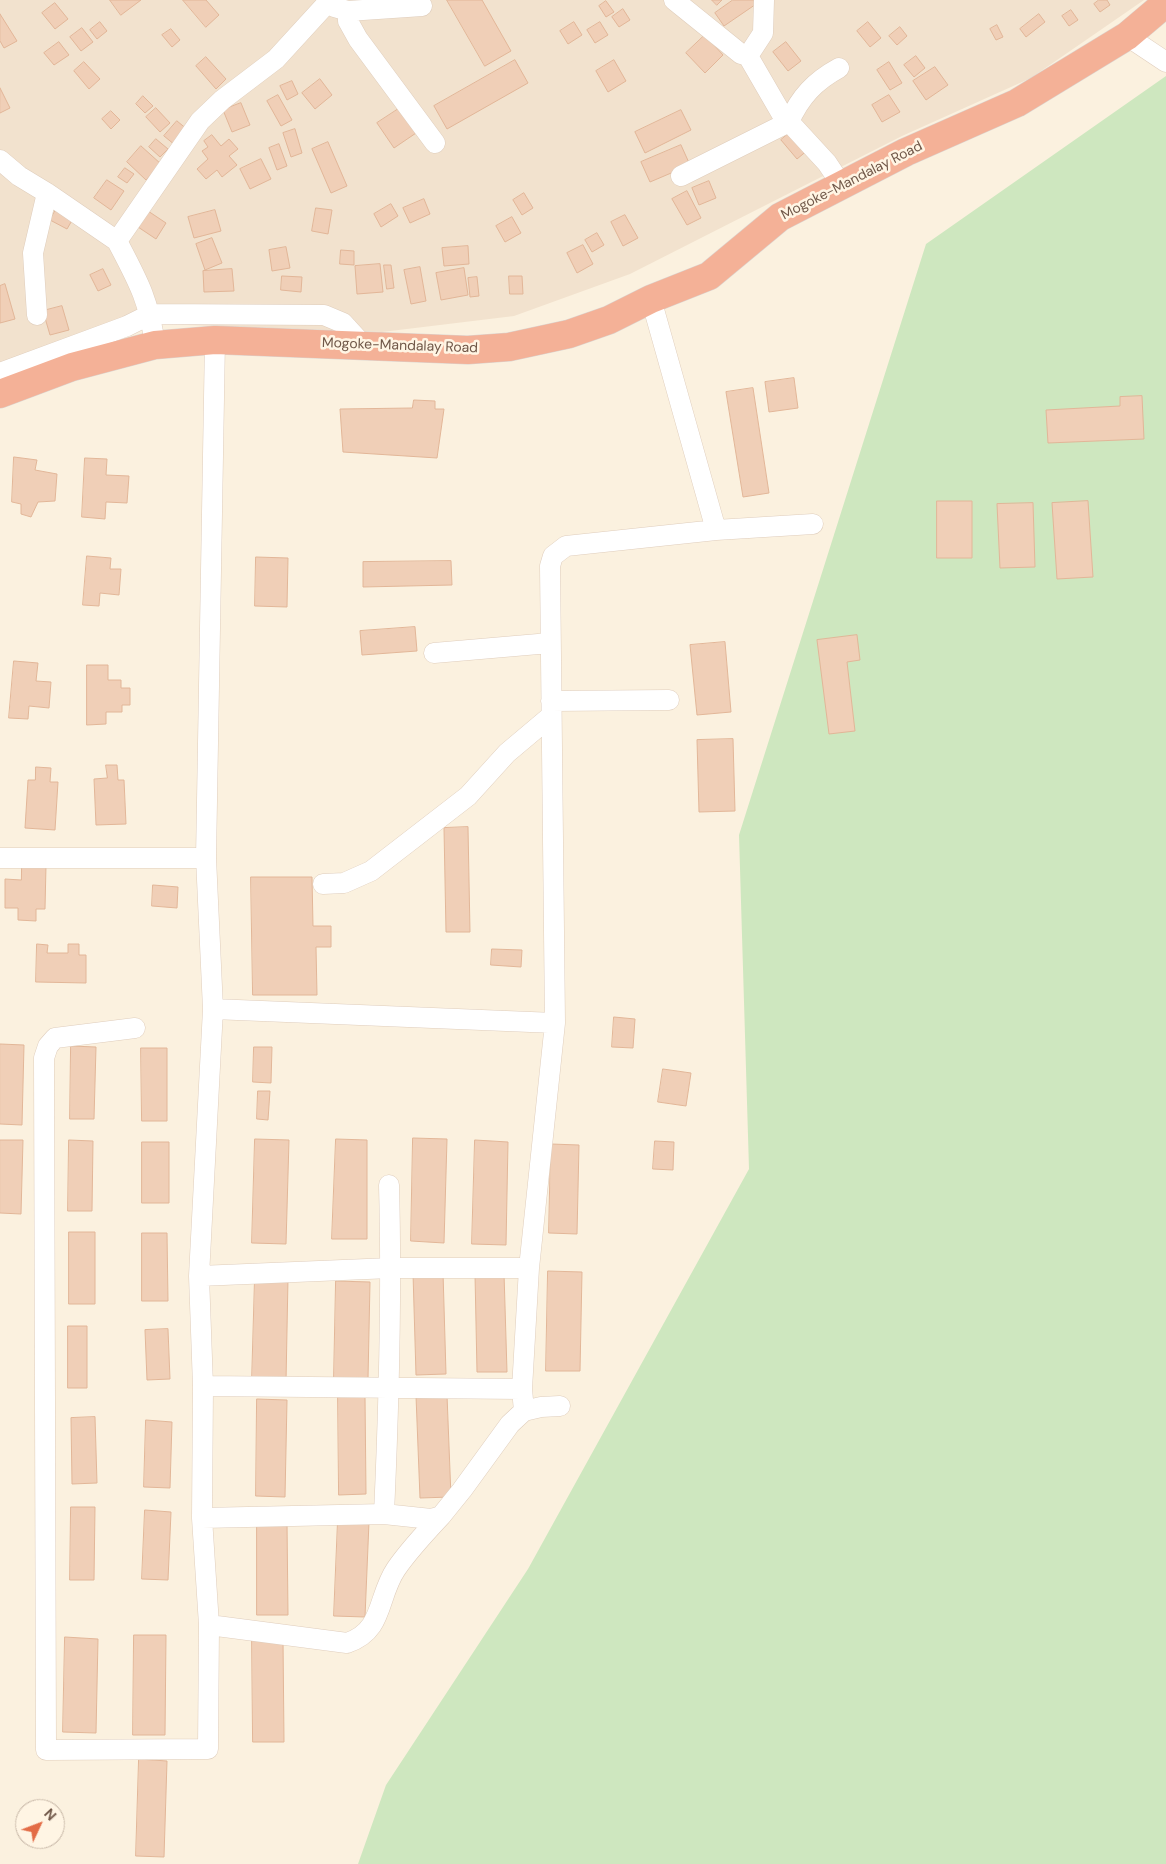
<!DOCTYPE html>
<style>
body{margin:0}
#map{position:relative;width:1166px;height:1864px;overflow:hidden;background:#fbf1df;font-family:"DM Sans",sans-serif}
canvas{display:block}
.north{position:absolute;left:15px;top:1799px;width:50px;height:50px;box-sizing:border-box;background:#fff5e4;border:1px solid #c6b6a6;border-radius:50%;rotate:47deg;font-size:14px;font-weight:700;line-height:20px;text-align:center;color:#705748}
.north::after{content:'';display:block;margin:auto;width:18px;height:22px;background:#e36c46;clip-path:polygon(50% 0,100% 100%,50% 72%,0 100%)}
</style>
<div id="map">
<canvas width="1166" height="1864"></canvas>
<div class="north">N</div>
</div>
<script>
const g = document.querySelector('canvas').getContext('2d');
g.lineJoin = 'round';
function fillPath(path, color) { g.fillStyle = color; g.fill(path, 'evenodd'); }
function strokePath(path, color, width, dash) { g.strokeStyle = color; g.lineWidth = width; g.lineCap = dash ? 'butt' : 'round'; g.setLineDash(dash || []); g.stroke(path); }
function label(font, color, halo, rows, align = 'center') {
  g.font = font + ' "DM Sans",sans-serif'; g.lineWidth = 5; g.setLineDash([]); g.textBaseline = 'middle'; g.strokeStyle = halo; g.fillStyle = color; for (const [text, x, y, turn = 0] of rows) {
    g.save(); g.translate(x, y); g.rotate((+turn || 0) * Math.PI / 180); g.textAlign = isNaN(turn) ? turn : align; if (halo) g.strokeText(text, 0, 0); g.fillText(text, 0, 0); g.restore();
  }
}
fillPath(new Path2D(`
 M0 0H1144L1031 78 902 136 630 274 514 316 382 332 131 323 0 369Z`), '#f2e2ce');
fillPath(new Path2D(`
 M1166 76V1864H358L386 1785 528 1569 749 1169 739 835 926 244Z`), '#cee7bf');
const building = new Path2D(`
 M110 0H141L121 15Z
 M183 0H206L219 15 206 27Z
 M447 0H482L511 51 485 66Z
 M712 0H722L717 5Z
 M733 0H762L724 26 715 13Z
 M1099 0H1107L1110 5 1100 12 1094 4Z
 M606 1 614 12 606 17 599 6Z
 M55 3 68 19 55 29 42 13Z
 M623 9 630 20 619 27 612 17Z
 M1071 10 1078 20 1069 26 1062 16Z
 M0 14 17 41 4 48 0 41Z
 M1039 14 1045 22 1026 37 1020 29Z
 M100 22 107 31 97 39 90 30Z
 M574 22 582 35 568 44 560 31Z
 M600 22 608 35 595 43 587 30Z
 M868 22 881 38 870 47 857 31Z
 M997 25 1003 37 996 40 990 29Z
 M900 27 907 36 897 45 889 36Z
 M82 28 93 42 81 51 70 37Z
 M171 29 180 40 172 47 162 35Z
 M705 35 723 55 705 73 686 53Z
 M59 42 69 55 54 65 44 53Z
 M786 42 801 61 788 71 773 52Z
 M916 56 925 68 914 77 904 65Z
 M206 57 226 79 216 89 196 66Z
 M515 60 528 83 447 129 434 106Z
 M614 60 626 81 608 92 596 71Z
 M84 62 100 79 89 89 74 71Z
 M889 62 902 83 890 90 877 70Z
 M935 67 948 85 926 100 913 81Z
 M320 79 332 95 315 109 302 93Z
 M292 81 298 94 287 100 280 86Z
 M0 88 10 108 0 113Z
 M278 95 292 120 281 126 267 101Z
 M889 95 900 112 882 122 872 105Z
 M143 96 153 106 145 113 136 104Z
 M241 103 250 125 232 132 223 110Z
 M403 106 419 131 394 148 377 123Z
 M156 108 170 123 160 132 146 117Z
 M681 110 691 130 645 153 635 132Z
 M111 111 120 120 111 129 102 119Z
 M177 121 188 130 175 145 164 136Z
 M295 129 302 153 291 157 283 133Z
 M793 130 809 149 797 159 781 140Z
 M212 135 221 146 229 139 238 149 229 156 237 165 222 177 217 170 206 179 197 169 208 159 202 151 208 147 204 141Z
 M156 139 168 149 160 157 149 147Z
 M328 142 347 186 331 193 312 149Z
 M279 144 287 166 277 170 269 148Z
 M681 145 690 165 650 182 641 162Z
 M141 146 161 164 146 180 127 162Z
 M261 159 271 179 250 189 240 169Z
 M125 168 134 174 127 183 118 177Z
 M107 180 124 191 111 210 94 198Z
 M709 181 716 198 699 205 692 188Z
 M687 191 701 218 687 225 672 199Z
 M524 193 533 208 522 215 513 200Z
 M424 199 430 214 410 223 403 208Z
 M391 204 398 216 381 227 374 214Z
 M57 208 74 217 67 229 50 220Z
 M316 208 332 210 328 234 312 231Z
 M215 210 221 231 194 238 188 217Z
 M148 211 166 223 156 239 138 227Z
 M625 215 638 238 623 246 611 222Z
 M512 217 521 233 505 242 496 226Z
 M597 233 604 245 592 252 585 240Z
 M212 238 222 263 205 270 196 244Z
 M583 245 593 264 577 273 567 253Z
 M468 246 469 264 444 266 442 248Z
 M286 247 290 268 272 271 269 250Z
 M341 250 354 251V265L340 264Z
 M380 264 383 292 357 294 355 266Z
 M384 265H391L394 288 387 289Z
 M420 267 426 301 411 304 404 270Z
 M464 268 468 295 441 300 436 273Z
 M103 269 111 285 98 291 90 275Z
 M232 269 234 291 204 292 203 271Z
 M282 276 302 277 301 292 281 290Z
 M509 276H522L523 294H510Z
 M477 277 479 296 470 297 468 278Z
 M5 284 15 319 0 323V286Z
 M62 306 69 330 50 335 43 311Z
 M794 378 798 408 769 412 765 382Z
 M753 388 769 493 743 497 726 392Z
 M1142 396 1144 439 1048 443 1046 410 1120 406V397Z
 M414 400 435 401V409H444L437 458 343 452 340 409 412 408Z
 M14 457 37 460 35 470 57 474 55 501 38 502 31 517 21 514V504L12 502Z
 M85 458 107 459 106 475 129 476 127 503 106 502 105 519 82 517Z
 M937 501H972V558H937Z
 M1088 501 1093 577 1057 579 1052 503Z
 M1033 503 1035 567 1000 568 997 504Z
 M87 556 111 558 110 569H121L119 595 100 593 99 606 83 605Z
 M256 557 288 558 287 607 255 606Z
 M451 561 452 585 363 587V562Z
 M415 627 417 651 362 655 360 631Z
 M857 635 860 660 847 662 855 731 829 734 817 640Z
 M725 642 731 712 697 715 690 645Z
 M14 661 38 663 36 681 51 682 49 708 29 706 28 719 9 718Z
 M87 665H108V680H121V688H130V705H122V712H106V724L87 725Z
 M733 739 735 811 699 812 697 740Z
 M106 765H117L118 780H124L126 824 96 825 94 779 107 778Z
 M36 767 51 768 50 782H58L55 830 25 828 28 780H35Z
 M468 827 470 932H446L444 828Z
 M22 865H46L45 909H36V921L18 920V908H5V879L21 880Z
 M251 877H312L313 926H331V947H316L317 995H253Z
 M153 885 178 887 177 908 152 906Z
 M37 944 48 945 47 953H68V944H79V955H86V983L36 982Z
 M492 949 522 950 521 967 491 965Z
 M614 1017 635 1019 633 1048 612 1047Z
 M0 1044 24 1045 22 1125 0 1124Z
 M71 1046 96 1047 94 1119H70Z
 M254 1047H272L271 1083 253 1082Z
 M141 1048H167V1121H142Z
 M663 1069 691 1073 686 1106 658 1102Z
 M258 1091H270L268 1120 257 1119Z
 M413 1138 447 1139 444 1243 411 1241Z
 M255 1139 289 1140 286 1244 252 1243Z
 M336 1139 367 1140V1239H332Z
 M0 1140H23L21 1214 0 1213Z
 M69 1140 93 1141 92 1211H68Z
 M475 1140 508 1142 506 1245 472 1244Z
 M655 1141 674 1142 673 1170 653 1169Z
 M142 1142H169V1203H142Z
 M551 1144 579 1145 577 1234 549 1233Z
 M69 1232H95V1304H69Z
 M142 1233H167L168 1301H142Z
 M548 1271 582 1272 580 1371H546Z
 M443 1272 446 1374 416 1375 413 1273Z
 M504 1273 507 1372H477L475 1274Z
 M255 1277 288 1278 286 1382 252 1381Z
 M336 1281 370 1282 368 1379 334 1378Z
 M68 1326H87V1388H68Z
 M168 1329 170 1379 147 1380 145 1330Z
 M447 1395 451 1497 420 1498 416 1396Z
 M338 1396H365L366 1494 339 1495Z
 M257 1399 287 1400 285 1497 256 1496Z
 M95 1417 97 1483 72 1484 71 1418Z
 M146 1420 172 1422 170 1488 144 1487Z
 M71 1507H95L94 1580H70Z
 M145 1510 171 1512 168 1580 142 1579Z
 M338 1520 369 1522 365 1617 334 1616Z
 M257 1522H287L288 1615H257Z
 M134 1635H166L165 1735H133Z
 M65 1637 98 1639 96 1733 63 1732Z
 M252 1639H283L284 1742H253Z
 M139 1759 167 1761 164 1857 136 1856Z`);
fillPath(building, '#f0cfb7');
strokePath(building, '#e2b698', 1);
const minor = new Path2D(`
 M674 0 741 54 748 56 781 113 827 163 841 184
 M334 7 348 11 422 6
 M348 11V21L358 39 435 143
 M1127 36 1166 62
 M748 56 763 33 764 0
 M0 160 19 176 47 193 117 241
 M681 176 789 122C800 97 815 81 839 68
 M37 315 33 253 47 193
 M155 345C149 300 138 281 117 241L200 121 222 100 276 59 330 0
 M0 373 127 326 151 314 324 315 343 323 364 346
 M716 530 813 524
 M434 653 550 643
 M551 701 669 700
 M0 858H206
 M323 884 344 883 371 871 468 796 507 753 551 716
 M213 1009 555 1023
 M135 1028 55 1038 48 1046 44 1058 46 1750 208 1749 209 1625 202 1518 203 1386 199 1276 213 1009 206 858 215 340
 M199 1276 391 1268H529
 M203 1386 522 1389
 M524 1411 522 1389 529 1268 555 1023 550 566 553 556 566 546 716 530 651 299
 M384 1514C389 1404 392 1295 389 1185
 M202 1518 384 1514 431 1519 441 1516 462 1490 510 1424 524 1411 541 1407 560 1406
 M209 1625 347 1643C384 1631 377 1597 396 1569 409 1550 425 1533 441 1516`);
const highway = new Path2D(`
 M0 394 72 367 155 345 215 340 468 350 509 347 569 334 609 320 651 299 709 276 780 217 906 152 1017 103 1127 36 1166 3`);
strokePath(minor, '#dfcdbc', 21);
strokePath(highway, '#dad3cf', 29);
strokePath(minor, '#fff', 20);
strokePath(highway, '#f4b197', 28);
label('14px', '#705748', '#fff5e4', [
 ["Mogoke-Mandalay Road",852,181,-27],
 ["Mogoke-Mandalay Road",400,346,2]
]);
</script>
